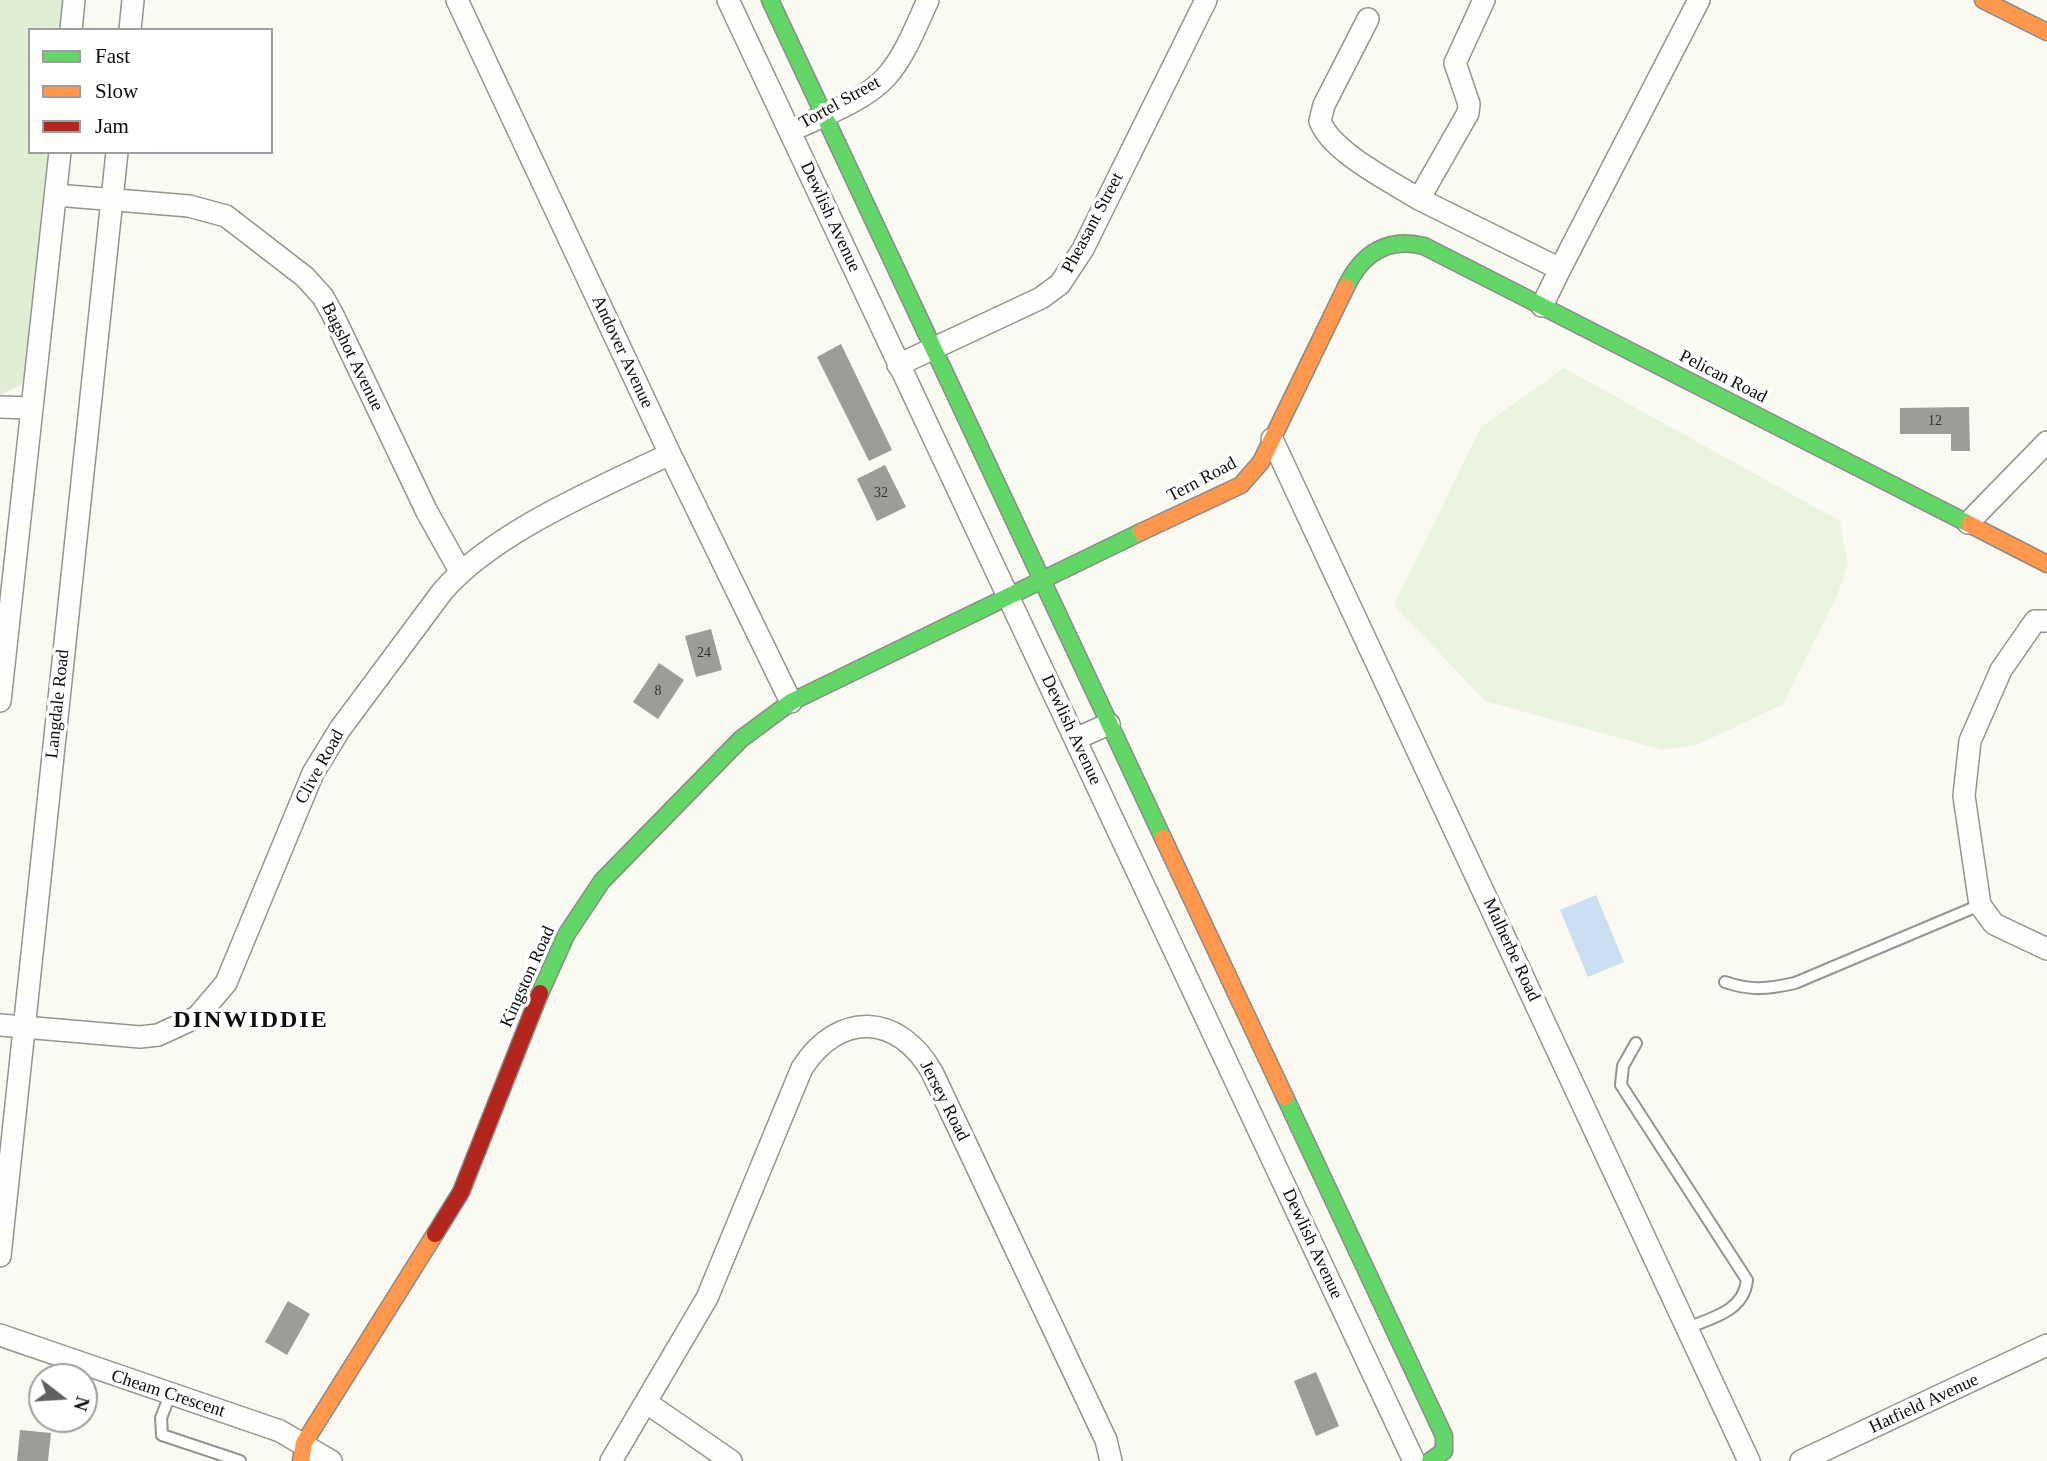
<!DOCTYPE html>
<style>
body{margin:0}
#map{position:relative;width:2047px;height:1461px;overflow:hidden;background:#fafaf2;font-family:Georgia,serif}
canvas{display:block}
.legend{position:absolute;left:28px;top:28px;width:245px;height:126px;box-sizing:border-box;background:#fff;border:2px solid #9e9e9e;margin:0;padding:9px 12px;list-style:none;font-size:21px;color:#0d0d0d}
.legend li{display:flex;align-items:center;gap:14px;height:35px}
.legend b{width:35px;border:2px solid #9e9e9e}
.north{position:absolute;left:28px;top:1363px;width:70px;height:70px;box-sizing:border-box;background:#fff;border:2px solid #9e9e9e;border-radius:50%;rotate:107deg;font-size:19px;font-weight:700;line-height:28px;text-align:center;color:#0d0d0d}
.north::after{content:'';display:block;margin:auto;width:24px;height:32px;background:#60605d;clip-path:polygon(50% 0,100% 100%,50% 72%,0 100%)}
</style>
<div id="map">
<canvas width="2047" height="1461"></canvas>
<ul class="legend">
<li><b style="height:9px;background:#63d668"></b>Fast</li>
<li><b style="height:9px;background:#ff974d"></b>Slow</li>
<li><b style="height:9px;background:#b3261e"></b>Jam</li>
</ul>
<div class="north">N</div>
</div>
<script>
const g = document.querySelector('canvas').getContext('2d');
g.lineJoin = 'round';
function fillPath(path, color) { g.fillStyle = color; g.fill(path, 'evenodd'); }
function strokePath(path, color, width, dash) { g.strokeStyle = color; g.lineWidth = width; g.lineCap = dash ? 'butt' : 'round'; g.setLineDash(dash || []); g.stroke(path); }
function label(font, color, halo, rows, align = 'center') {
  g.font = font + ' Georgia,serif'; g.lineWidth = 7; g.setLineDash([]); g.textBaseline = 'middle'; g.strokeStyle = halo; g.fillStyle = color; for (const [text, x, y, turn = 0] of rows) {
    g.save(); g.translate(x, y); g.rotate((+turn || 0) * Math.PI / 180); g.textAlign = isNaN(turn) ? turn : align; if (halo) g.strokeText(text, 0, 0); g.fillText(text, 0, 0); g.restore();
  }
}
fillPath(new Path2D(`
 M0 0H62L65 13 64 30H30V152H50L25 375 21 385 0 395Z`), '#e0efd3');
fillPath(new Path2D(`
 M1564 368 1840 521 1848 564 1837 596 1783 704 1697 745 1663 750 1485 701 1394 605 1481 427Z`), '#eaf3dd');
fillPath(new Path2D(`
 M1596 895 1624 962 1588 977 1560 910Z`), '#cadff2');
fillPath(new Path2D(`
 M841 344 892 450 869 461 817 357Z
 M1969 407 1970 451H1951V434H1900V408Z
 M885 465 906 507 877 521 857 479Z
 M711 629 722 670 696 677 685 636Z
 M659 663 684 680 658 719 633 702Z
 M288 1301 310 1314 287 1355 265 1342Z
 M1316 1372 1339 1426 1316 1436 1294 1381Z
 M20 1430 51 1433 48 1461H17Z`), '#9d9c98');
const lane = new Path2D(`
 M1725 982C1751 991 1768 989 1795 983L1980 905
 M1636 1043 1623 1066 1621 1085 1747 1280C1744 1311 1712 1318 1687 1328
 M170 1395 161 1418 162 1435 240 1461`);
const street = new Path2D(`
 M457 0 670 454 791 702
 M728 0 1414 1461
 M1484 0 1455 63 1469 104 1468 113 1419 199 1560 269 1542 306
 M1368 19 1324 105 1320 121C1331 152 1392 182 1419 199
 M71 30 74 0
 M130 30 133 0
 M790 131C818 118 866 100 886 77 905 56 916 26 928 0
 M56 195 189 206 226 216 305 277 323 297 333 315 427 512 460 571
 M1560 269 1699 0
 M898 365 1041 298 1060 284 1083 249 1206 0
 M0 407 30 408
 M1272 439 1749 1461
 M1968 523 2047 442
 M2047 621H2035L2001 670 1970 741 1964 796 1980 905 1994 924 2047 949
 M0 701 60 152
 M1075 739 1109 724
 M0 1025 140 1037 158 1035 197 1017 226 983 313 773 340 729 442 592C492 533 599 488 670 454
 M0 1256 117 152
 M0 1335 280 1431 331 1461
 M647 1403 731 1461
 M611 1461 707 1298 802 1068C839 1011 898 1013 932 1072L1106 1440 1111 1461
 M1801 1461 2047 1345`);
const fast = new Path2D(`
 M770 0 1163 838
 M1346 287C1362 253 1388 237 1424 246L1969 524
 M540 993 566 935 602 881 741 739 791 702 1141 532
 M1285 1097 1444 1436V1451L1430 1461`);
const slow = new Path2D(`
 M1983 0 2047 32
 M1969 524 2047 564
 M1141 532 1241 485 1261 462 1346 287
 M1163 838 1285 1097
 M301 1461 304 1443 435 1234`);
const jam = new Path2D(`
 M435 1234 461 1192 540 993`);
strokePath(lane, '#949490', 14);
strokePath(street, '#949490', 24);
strokePath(fast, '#8a8a87', 19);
strokePath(slow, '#8a8a87', 19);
strokePath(jam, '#8a8a87', 19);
strokePath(lane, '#fefefd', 10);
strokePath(street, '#fefefd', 21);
strokePath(fast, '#63d668', 16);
strokePath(slow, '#ff974d', 16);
strokePath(jam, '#b3261e', 16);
label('14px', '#313130', null, [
 ["12",1935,421],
 ["32",881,493],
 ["24",704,653],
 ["8",658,691]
]);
label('18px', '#0d0d0d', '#fff', [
 ["Tortel Street",840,103,-29],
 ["Dewlish Avenue",830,217,65],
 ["Pheasant Street",1093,223,-62],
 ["Andover Avenue",622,352,65],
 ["Bagshot Avenue",352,357,64],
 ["Pelican Road",1723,377,27],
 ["Tern Road",1202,480,-28],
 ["Langdale Road",58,704,-84],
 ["Dewlish Avenue",1071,730,65],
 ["Clive Road",320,767,-61],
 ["Malherbe Road",1511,950,65],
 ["Kingston Road",528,977,-66],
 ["Jersey Road",944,1101,63],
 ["Dewlish Avenue",1312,1244,65],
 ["Cheam Crescent",168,1394,18],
 ["Hatfield Avenue",1924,1404,-25]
]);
g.letterSpacing = '2px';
label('bold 24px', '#0d0d0d', '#fff', [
 ["DINWIDDIE",251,1021]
]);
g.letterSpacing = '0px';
</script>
